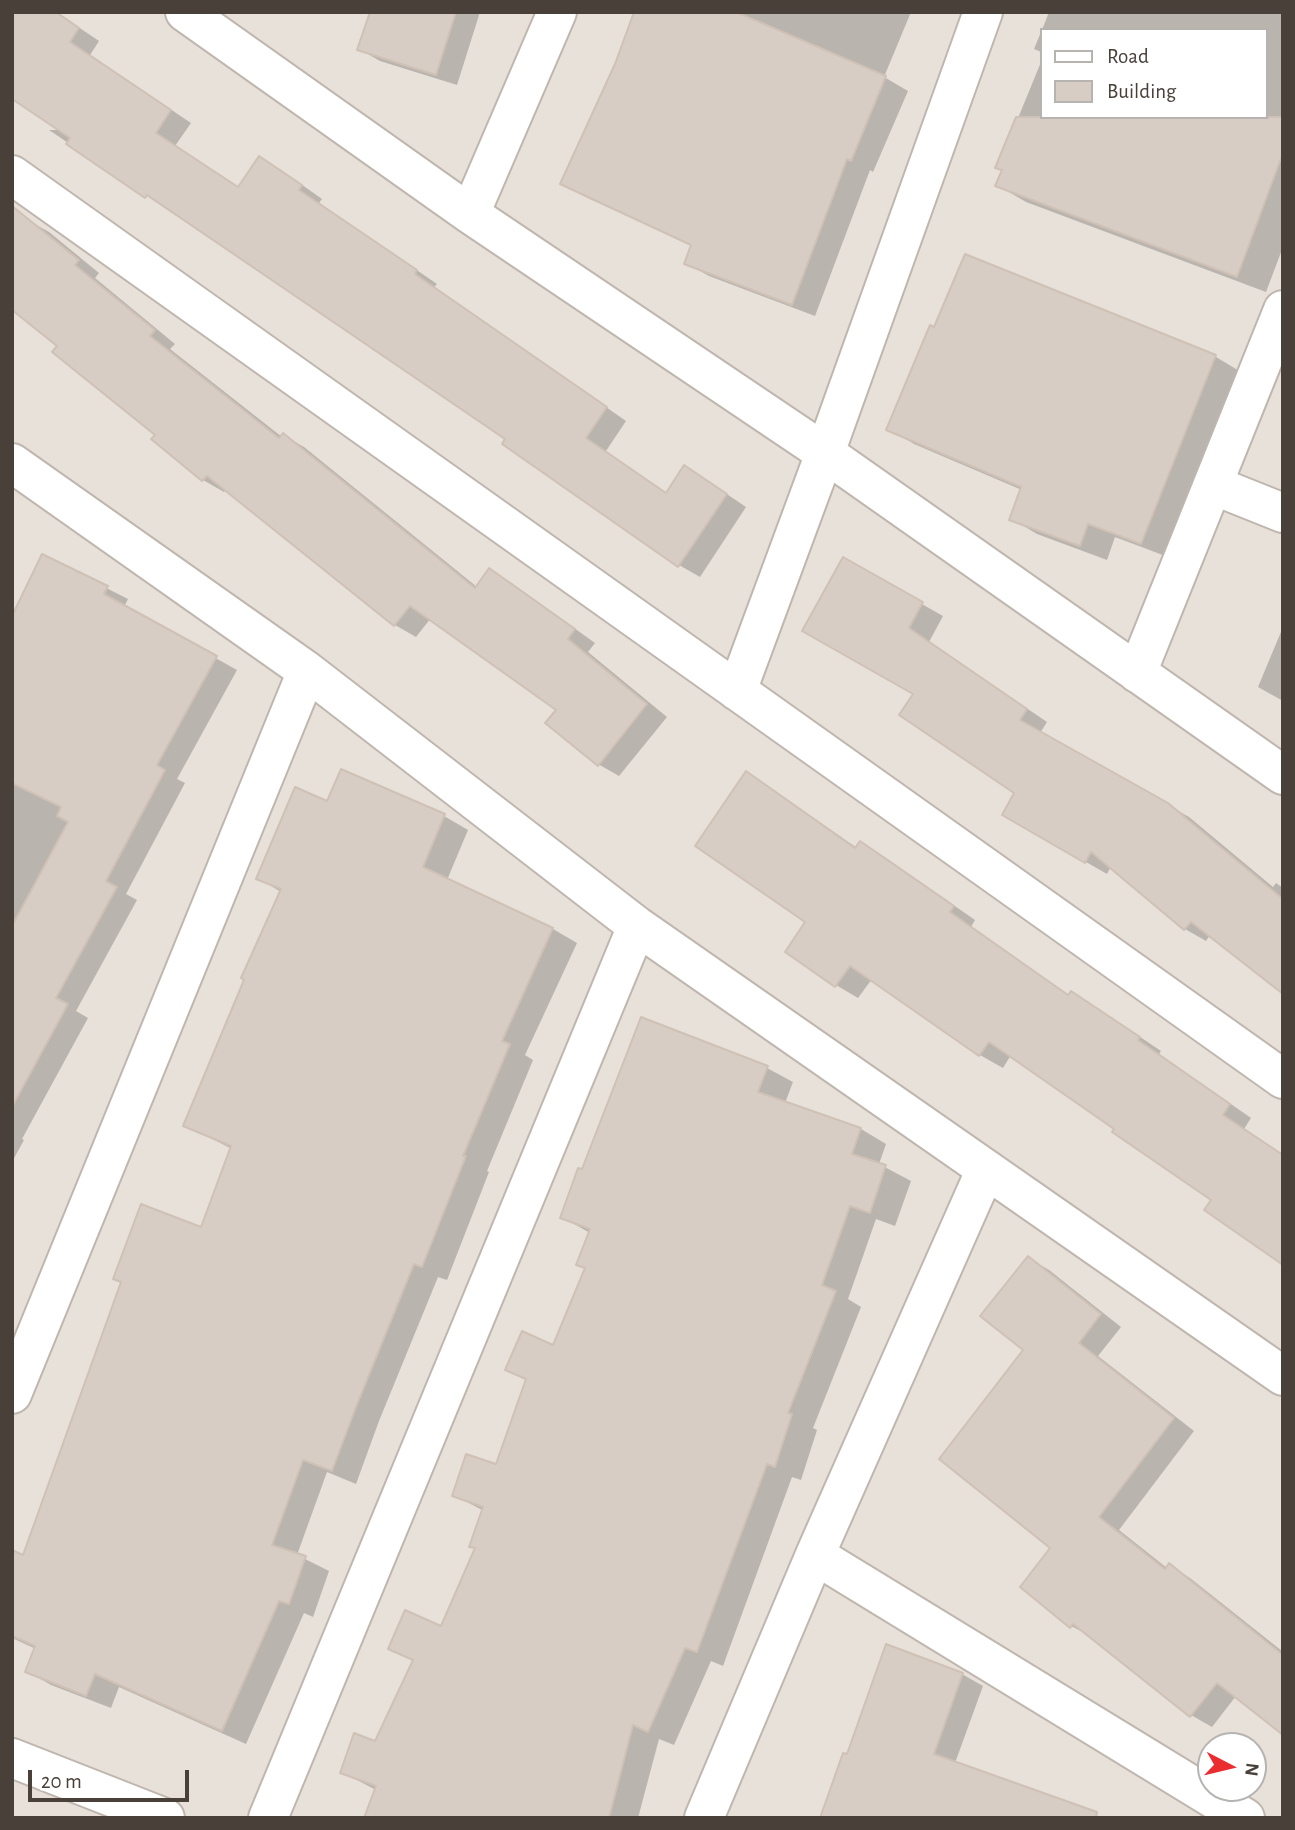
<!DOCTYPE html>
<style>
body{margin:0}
#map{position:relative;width:1295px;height:1830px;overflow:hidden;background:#f4f0eb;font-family:"Alegreya Sans",sans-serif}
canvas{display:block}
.frame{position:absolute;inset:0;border:14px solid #484039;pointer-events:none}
.legend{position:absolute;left:1040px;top:28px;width:228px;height:91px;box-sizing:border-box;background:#fff;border:2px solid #b6b3b0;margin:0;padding:9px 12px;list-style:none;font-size:21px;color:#484039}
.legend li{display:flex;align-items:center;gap:14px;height:35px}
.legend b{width:35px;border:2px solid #b6b3b0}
.north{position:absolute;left:1197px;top:1732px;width:70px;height:70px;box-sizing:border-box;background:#fff;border:2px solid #b6b3b0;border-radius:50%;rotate:97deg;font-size:19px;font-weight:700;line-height:28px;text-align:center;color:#484039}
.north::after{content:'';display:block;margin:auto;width:24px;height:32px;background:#ea2d2f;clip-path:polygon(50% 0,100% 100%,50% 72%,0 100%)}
.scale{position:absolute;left:28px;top:1770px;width:161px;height:32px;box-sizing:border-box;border:4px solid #484039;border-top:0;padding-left:9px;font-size:21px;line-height:24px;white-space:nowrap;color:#484039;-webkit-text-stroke:5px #fff;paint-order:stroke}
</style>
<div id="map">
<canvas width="1295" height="1830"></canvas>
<div class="frame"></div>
<ul class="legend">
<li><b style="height:9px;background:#fff"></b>Road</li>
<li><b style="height:19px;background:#d8cdc4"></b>Building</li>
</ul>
<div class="north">N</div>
<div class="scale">20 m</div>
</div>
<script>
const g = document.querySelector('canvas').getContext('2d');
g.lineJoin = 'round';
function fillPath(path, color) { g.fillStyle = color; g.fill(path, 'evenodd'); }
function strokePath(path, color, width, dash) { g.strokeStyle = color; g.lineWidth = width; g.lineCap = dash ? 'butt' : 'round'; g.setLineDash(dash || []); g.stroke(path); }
fillPath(new Path2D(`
 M12 12H1283V1818H12ZM1041 30H1265V117H1041ZM1211 1746H1253V1788H1211Z`), '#e8e1da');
fillPath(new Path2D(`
 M56 12 99 41 90 55 191 123 175 146 239 188 260 158 281 170 322 199 319 203 437 284 434 287 626 421 606 451 667 494 706 480 746 507 700 577 679 565 504 443 508 439 49 130H61Z
 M371 12H480L457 85 380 61 359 49Z
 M636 12H911L884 77 908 91 873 172 870 170 815 316 709 276 686 263 693 246 584 196 562 183 616 65Z
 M1049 12H1283V247L1266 292 1026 202 997 185 1004 170 998 167 1041 62V117H1265V30H1042Z
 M1041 32V52L1034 49Z
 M29 221 49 232 99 273 95 278 175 344 170 349 282 437 283 435 304 447 477 587 489 570 510 582 595 643 588 652 667 717 619 776 598 764 559 710 431 618 416 637 395 625 226 490 224 492 203 480 154 439 158 434 59 346Z
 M966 257 1216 357 1241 372 1168 557 1115 537 1107 560 1037 534 1012 519 1022 490 914 444 889 429Z
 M43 556 128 599 124 607 237 670 177 779 185 783 126 894 137 900 76 1011 88 1018 22 1139 24 1140 12 1162V620Z
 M844 560 943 616 929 642 1047 722 1040 733 1189 817 1273 887 1276 883 1283 888V992L1210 935 1206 941 1185 929 1111 866 1107 874 1004 815 1016 793 916 693Z
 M1283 627V701L1258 687Z
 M747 774 769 787 857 848 861 843 883 856 975 920 971 927 1070 996 1072 993 1094 1006 1161 1051 1159 1054 1251 1118 1244 1129 1283 1155 1214 1200 1117 1128 1011 1055 1003 1068 980 1055 872 979 858 998 836 985Z
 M328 803 444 816 468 830 447 880 553 929 577 943 525 1055 533 1060 487 1171 489 1172 447 1280 438 1277 379 1421 356 1484 327 1472 297 1555 329 1571 313 1617 304 1613 246 1744 119 1687 111 1708 51 1685 27 1671 36 1649 12 1638V1575L202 1230 232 1149 185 1125 281 892 258 878Z
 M767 1068 793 1082 785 1103 861 1129 886 1144 879 1164 911 1181 895 1226 876 1219 848 1299 861 1307 813 1428 817 1430 801 1480 792 1477 723 1666 711 1661 674 1745 659 1739 638 1818H366L376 1790 342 1772 376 1743 414 1661 390 1648 442 1629 476 1549 484 1511 454 1495 497 1466 527 1380 508 1369 554 1347 587 1269 590 1233 562 1217Z
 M1028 1258 1049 1270 1121 1327 1098 1356 1194 1431 1119 1530 1167 1568 1169 1566 1190 1578 1282 1651 1283 1649V1733L1236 1696 1212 1727 1191 1715 1093 1637 1071 1626 1053 1547 1025 1350Z
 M962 1674 983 1686 955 1763 848 1756Z`), '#0003');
const building = new Path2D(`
 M12 12H56L79 28 70 42 171 110 156 133 238 187 259 156 302 185 299 190 417 270 415 274 607 407 586 438 666 493 684 465 727 494 678 567 502 444 505 439 147 195 145 198 66 144 70 138 12 99Z
 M370 12H456L436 75 357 50Z
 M634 12H736L886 76 851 161 847 159 792 305 684 264 691 245 560 184 615 64Z
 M1016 117H1283V153L1237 277 995 186 1002 170 995 168Z
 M12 206 79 260 75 265 155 330 150 336 279 438 283 433 475 588 489 568 575 629 568 639 647 704 598 766 545 723 556 710 410 606 394 626 207 476 202 481 151 439 155 435 52 352 57 346 12 310Z
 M965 254 1216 355 1141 544 1088 524 1080 546 1009 520 1021 487 886 430 930 325 934 327Z
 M42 554 108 586 104 594 217 656 157 765 165 770 106 881 117 887 56 998 68 1004 12 1107V926L68 822 57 816 61 807 12 783V616Z
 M843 557 923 602 909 628 1027 709 1020 720 1168 803 1283 899V994L1191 922 1184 930 1091 852 1085 863 1002 815 1014 793 899 715 913 694 802 631Z
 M341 769 445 814 423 867 553 928 502 1041 510 1044 463 1156H466L422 1267 414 1264 356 1407 332 1471 303 1460 272 1545 306 1556 289 1604 279 1601 222 1731 95 1674 86 1696 25 1672 35 1646 12 1636V1550L23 1555 121 1282 113 1279 141 1204 201 1227 231 1146 183 1126 244 980 241 978 281 889 256 879 295 787 327 801Z
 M746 771 855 848 860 841 954 906 950 912 1068 995 1071 991 1140 1037 1138 1040 1230 1104 1223 1115 1283 1155V1265L1204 1210 1211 1200 1112 1132 1114 1129 989 1042 979 1056 850 966 835 987 785 952 805 922 695 846Z
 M641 1017 768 1066 758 1092 861 1128 852 1154 886 1165 870 1213 850 1206 822 1285 836 1291 788 1413 792 1414 775 1467 767 1464 697 1652 685 1648 648 1732 633 1725 609 1818H364L376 1786 340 1773 354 1733 375 1741 413 1660 388 1649 405 1610 441 1626 475 1548 469 1547 483 1507 452 1496 466 1454 496 1464 526 1379 505 1370 522 1331 553 1345 585 1268 576 1265 590 1229 560 1218 578 1168 582 1169Z
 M1028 1256 1101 1314 1079 1343 1174 1418 1099 1517 1165 1569 1169 1563 1283 1655V1735L1217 1683 1190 1717 1073 1624 1070 1628 1020 1587 1050 1548 939 1459 1023 1350 980 1316Z
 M886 1644 963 1673 934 1754 1097 1812 1096 1818H820L843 1753 847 1754Z`);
fillPath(building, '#d8cdc4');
strokePath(building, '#cfc1b5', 2);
const minor = new Path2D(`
 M185 12 470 214 825 453 1283 775
 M12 175 1283 1079
 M470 214 557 12
 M12 463 307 671 637 926 1283 1376
 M1213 485 1283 513
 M1137 673 1283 310
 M737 691 825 453 983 12
 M12 1394 307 671
 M815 1555 1245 1818
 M12 1758 165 1818
 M268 1818 637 926
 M704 1818 815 1555 986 1169`);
strokePath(minor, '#bfb6ae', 42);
strokePath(minor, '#fff', 38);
</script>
